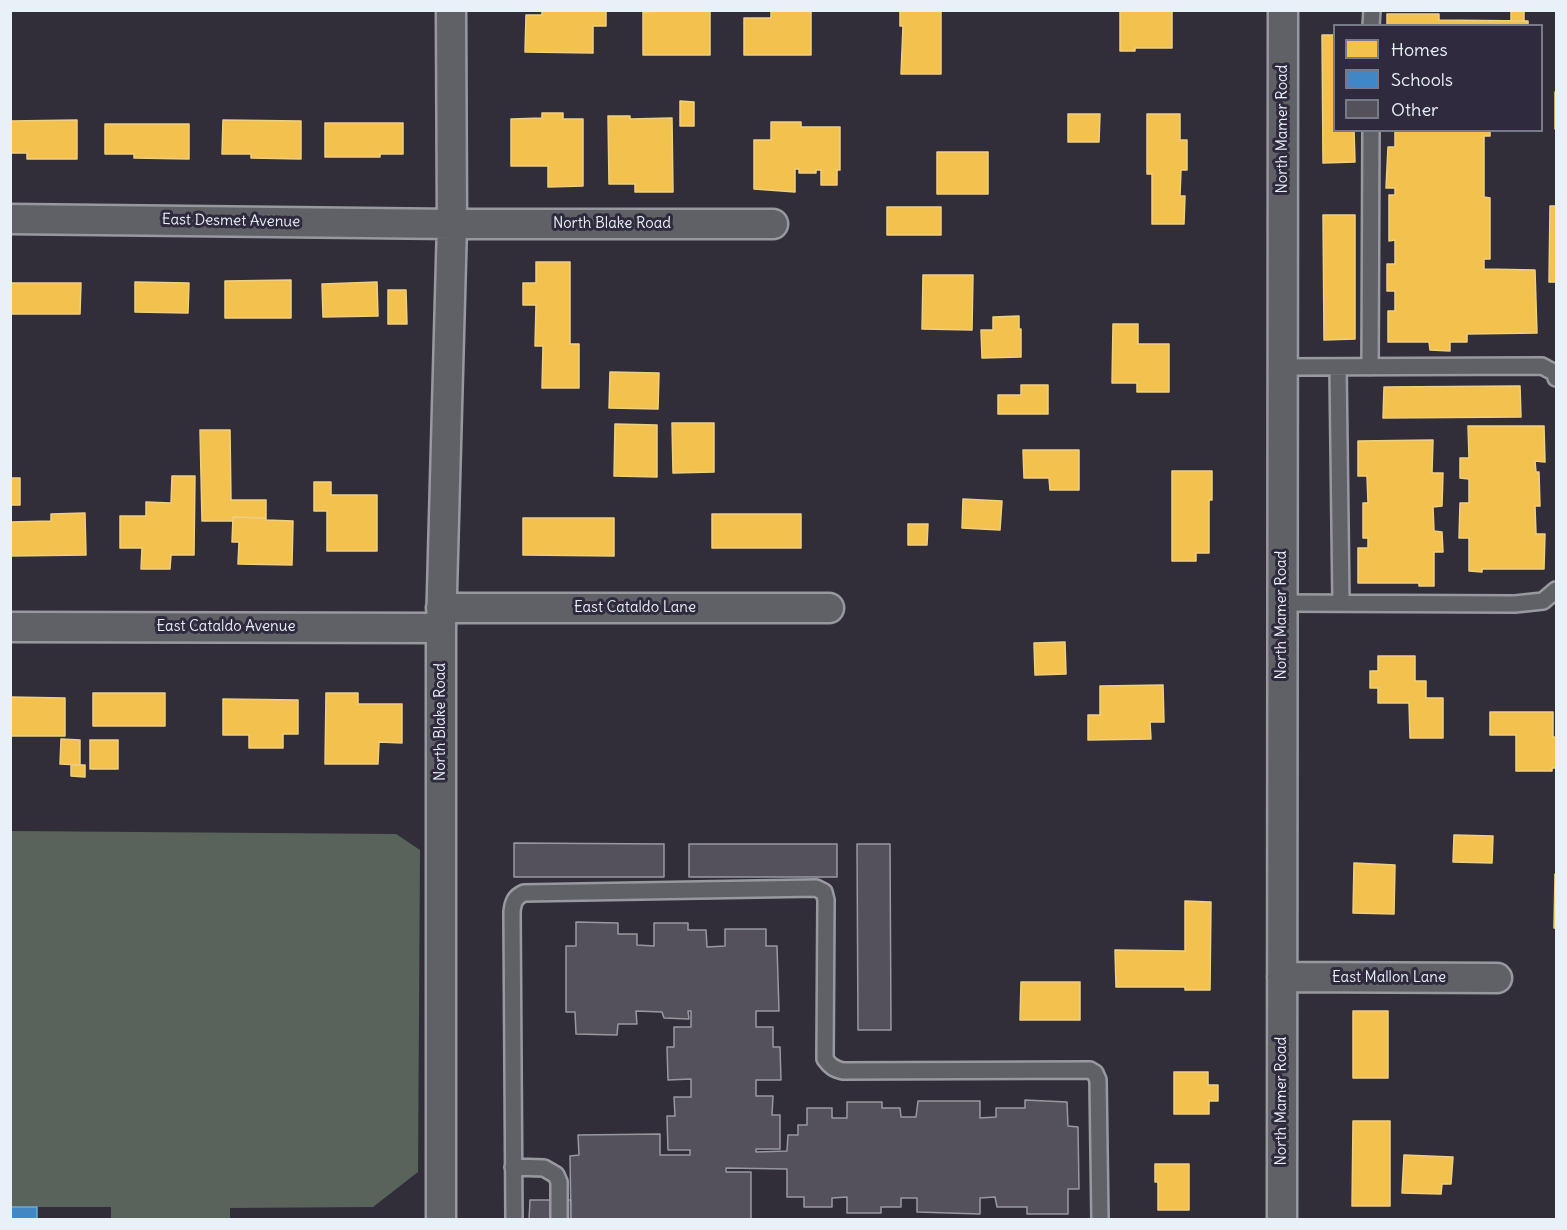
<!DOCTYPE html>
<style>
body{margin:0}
#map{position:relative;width:1567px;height:1230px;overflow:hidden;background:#312e39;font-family:Delius,sans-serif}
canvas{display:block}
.frame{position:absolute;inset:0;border:12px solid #e8f1f8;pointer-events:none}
.legend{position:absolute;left:1333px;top:24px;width:210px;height:108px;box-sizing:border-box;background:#2f2a3d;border:2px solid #797a88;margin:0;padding:8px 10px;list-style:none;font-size:18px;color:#e8f1f8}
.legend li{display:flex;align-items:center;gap:12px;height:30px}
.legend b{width:30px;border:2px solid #797a88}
</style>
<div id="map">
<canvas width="1567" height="1230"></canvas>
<div class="frame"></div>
<ul class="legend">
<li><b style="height:16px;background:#f2c14e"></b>Homes</li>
<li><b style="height:16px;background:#3f88c5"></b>Schools</li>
<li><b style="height:16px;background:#54515b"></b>Other</li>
</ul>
</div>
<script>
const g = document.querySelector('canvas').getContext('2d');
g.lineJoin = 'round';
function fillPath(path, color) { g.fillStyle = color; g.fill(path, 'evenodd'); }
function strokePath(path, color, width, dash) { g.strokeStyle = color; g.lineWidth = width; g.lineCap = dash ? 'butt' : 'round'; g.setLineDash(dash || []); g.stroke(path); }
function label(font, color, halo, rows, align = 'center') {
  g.font = font + ' Delius,sans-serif'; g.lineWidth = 6; g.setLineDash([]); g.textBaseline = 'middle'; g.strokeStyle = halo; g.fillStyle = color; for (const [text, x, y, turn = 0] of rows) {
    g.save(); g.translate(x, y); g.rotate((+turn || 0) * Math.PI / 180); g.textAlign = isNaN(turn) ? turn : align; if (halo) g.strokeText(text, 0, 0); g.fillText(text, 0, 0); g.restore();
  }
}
fillPath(new Path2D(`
 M11 831 396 834 420 850 418 1172 373 1207 230 1208V1219H111V1207H11Z`), '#58635c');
const homes = new Path2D(`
 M542 10H606V26H593V53L525 52 526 15H542Z
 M683 10H710V55H643V12Z
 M784 10H811V55H744V18H771V11Z
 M900 10H941V74H901L903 26H900Z
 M1120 10H1172V48H1135V51H1120Z
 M1511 10H1524V21H1511Z
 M1387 14H1439V20L1528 21V26H1387Z
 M1322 35H1334V130H1354L1355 162 1323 163Z
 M1555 92H1556V129H1555Z
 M680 101 694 102V126H680Z
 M542 113H563V119H583V186L548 187V166H511V119L542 118Z
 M1068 114H1100L1099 142H1068Z
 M1147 114H1180V140H1187V170H1181L1180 196H1185L1184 224H1152V174H1147Z
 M608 116H630V119L672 118 673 192H635V184H609Z
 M77 120V159H27V153H10V121Z
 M223 120 301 121V159L251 158V154H222Z
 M771 122H801V127H840V170H837V185H821V170H816V173H799V169H795V192L754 189V140H771Z
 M325 123H403V154H380V157H325Z
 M105 124H189V159L134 158V154H105Z
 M1395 130H1490V136H1484V197L1490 198V259H1484V269L1535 270 1537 333 1467 334V342H1450V351L1430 350 1429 342H1388V311H1395V291H1387V264H1395V240L1389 241V195H1395V188H1386L1388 147H1395Z
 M937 152H988V194H937Z
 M1550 206H1556V282H1549Z
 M887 207H941V235H887Z
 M1323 215H1355V339L1324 340Z
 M536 262H570V344H579V388H542L543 346H535L536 305H523V283H536Z
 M923 275H973L972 330 922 329Z
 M291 280V318H225V281Z
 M135 282 189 283 188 313 135 312Z
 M377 282 378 316 323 317 322 284Z
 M10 283H81L80 314H10Z
 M388 290H406L407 324H388Z
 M1019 316V329H1021V357L982 358 981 330H993V317Z
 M1113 324H1138V344H1169V392H1137V383H1112Z
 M610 372 659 373 658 409 609 408Z
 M1021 385H1048V414H998V395H1021Z
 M1520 386 1521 417 1383 418 1384 387Z
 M672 423H714V472L673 473Z
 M615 424 657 425V477L614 476Z
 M1468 426H1544L1545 462 1535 461 1536 472H1539L1540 506H1535L1536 534H1545L1544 569H1482V572L1469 571V538H1459L1460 503H1469V479L1460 478V458H1469Z
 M200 430H230L231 500H266V518L233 517V521H202Z
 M1433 440 1432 473H1443L1442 506 1433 507 1434 531 1442 532 1443 552H1434V586H1419V583H1358V548H1368V538H1363V503H1368L1367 476H1358V441Z
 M1023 450H1079V490H1050L1049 478H1024Z
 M1172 471H1212V500H1209V553H1196V561H1172Z
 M172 476H195L194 555H171L170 569H141L142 548H120V516H146V502L171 503Z
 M10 478H20V505H10Z
 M314 482H331V495H377V551H327V511H314Z
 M963 499 1002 501 1000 530 962 528Z
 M85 513 86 555 10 556V522L51 521V514Z
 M712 514H801V548H712Z
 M233 517 266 518V520L293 521 292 565 238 564 239 542H232Z
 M523 518H614V556L523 555Z
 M908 524H928L927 545H908Z
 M1065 642 1066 674 1035 675 1034 643Z
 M1378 656H1415V681H1426V698H1443V738H1410L1409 703H1378V688H1370V671H1378Z
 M1163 685 1164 722H1150L1151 739 1088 740V715H1100V686Z
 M93 693H165V726H93Z
 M326 693H358V704H402V743L379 742 378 764H325Z
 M10 697 65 698V736H10Z
 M223 699 298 700V734H283V748H249V735H223Z
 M1490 712H1553V737H1556V768H1552V771H1516V735H1490Z
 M61 739 80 740V765L60 764Z
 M90 740H118V769H90Z
 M71 765H85V777L71 776Z
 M1454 835 1493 836 1492 863 1453 862Z
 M1354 863 1395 865 1394 914 1353 913Z
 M1555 874H1556V928H1554Z
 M1185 901 1211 902 1210 990H1185V987H1116L1115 950 1185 951Z
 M1021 982H1080V1020H1020Z
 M1353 1011H1388V1078H1353Z
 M1174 1072H1208V1085H1218V1101H1209V1114H1174Z
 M1353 1121H1390V1206H1352Z
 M1404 1155 1453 1157 1451 1184H1442L1441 1194 1402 1193Z
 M1155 1164H1189V1210H1158V1182H1155Z`);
fillPath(homes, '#f2c14e');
strokePath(homes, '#efcf81', 1.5);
const schools = new Path2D(`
 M10 1207H37V1220H10Z`);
fillPath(schools, '#3f88c5');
strokePath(schools, '#72a8d4', 1.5);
const building = new Path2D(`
 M514 843 664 844V877H514Z
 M689 844H837V877H689Z
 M857 844H890L891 1030H858Z
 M576 922 618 923V934H637V945L654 946V923H688V930H706L707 947 725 946V929H766V946H777L779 1011H756V1027H773V1047H780L781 1080H756V1096H773L772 1115H780V1149H756V1152L787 1151 788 1135H798V1125H807V1108H832V1118H847V1102H882V1108H900L901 1117H916L918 1101H980V1118L996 1117V1108H1025V1100L1067 1102 1068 1126 1078 1127 1079 1189H1068V1214H1027V1207H997L995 1197 980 1198V1214L917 1212V1198H901V1207H881V1213H847V1197L832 1198V1207H804V1197H787V1169L726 1168V1172H751V1220H571L570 1156 579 1155 578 1135 660 1134V1155H690V1150H668L667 1116H675L674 1097H691V1079L668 1080 667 1047H674V1027H691V1011H688L689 1019 664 1018 662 1012 636 1011 637 1024H618L617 1035 576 1034 575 1012H566V946H576Z
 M530 1200H571V1220H529Z`);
fillPath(building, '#54515b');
strokePath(building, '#98999f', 1.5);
const service = new Path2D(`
 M1371 26 1372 10
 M1282 367 1542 366 1555 373 1556 378
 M1338 367 1341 603
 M1370 367 1371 130
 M1282 603 1515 604 1543 601 1556 590
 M513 1167 544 1168 556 1175 559 1182V1220
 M514 1220 512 912C513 902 515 897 524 893L816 888 824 892 826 900 825 1059C830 1066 834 1069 843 1071L1090 1070 1095 1073 1098 1080 1100 1220`);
const minor = new Path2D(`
 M10 219 452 224H773
 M441 608H829
 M10 627 441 628
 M1282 977 1497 978
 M441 1220V628L452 224 451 10
 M1282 1220 1283 10`);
strokePath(service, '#98999f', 20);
strokePath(minor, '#98999f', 33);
strokePath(service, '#606067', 15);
strokePath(minor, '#606067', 28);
label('15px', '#e8f1f8', '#2f2a3d', [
 ["North Mamer Road",1283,129,-90],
 ["East Desmet Avenue",231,221,1],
 ["North Blake Road",612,224],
 ["East Cataldo Lane",635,608],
 ["North Mamer Road",1282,615,-90],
 ["East Cataldo Avenue",226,627],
 ["North Blake Road",441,722,-90],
 ["East Mallon Lane",1389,978],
 ["North Mamer Road",1282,1101,-90]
]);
</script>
